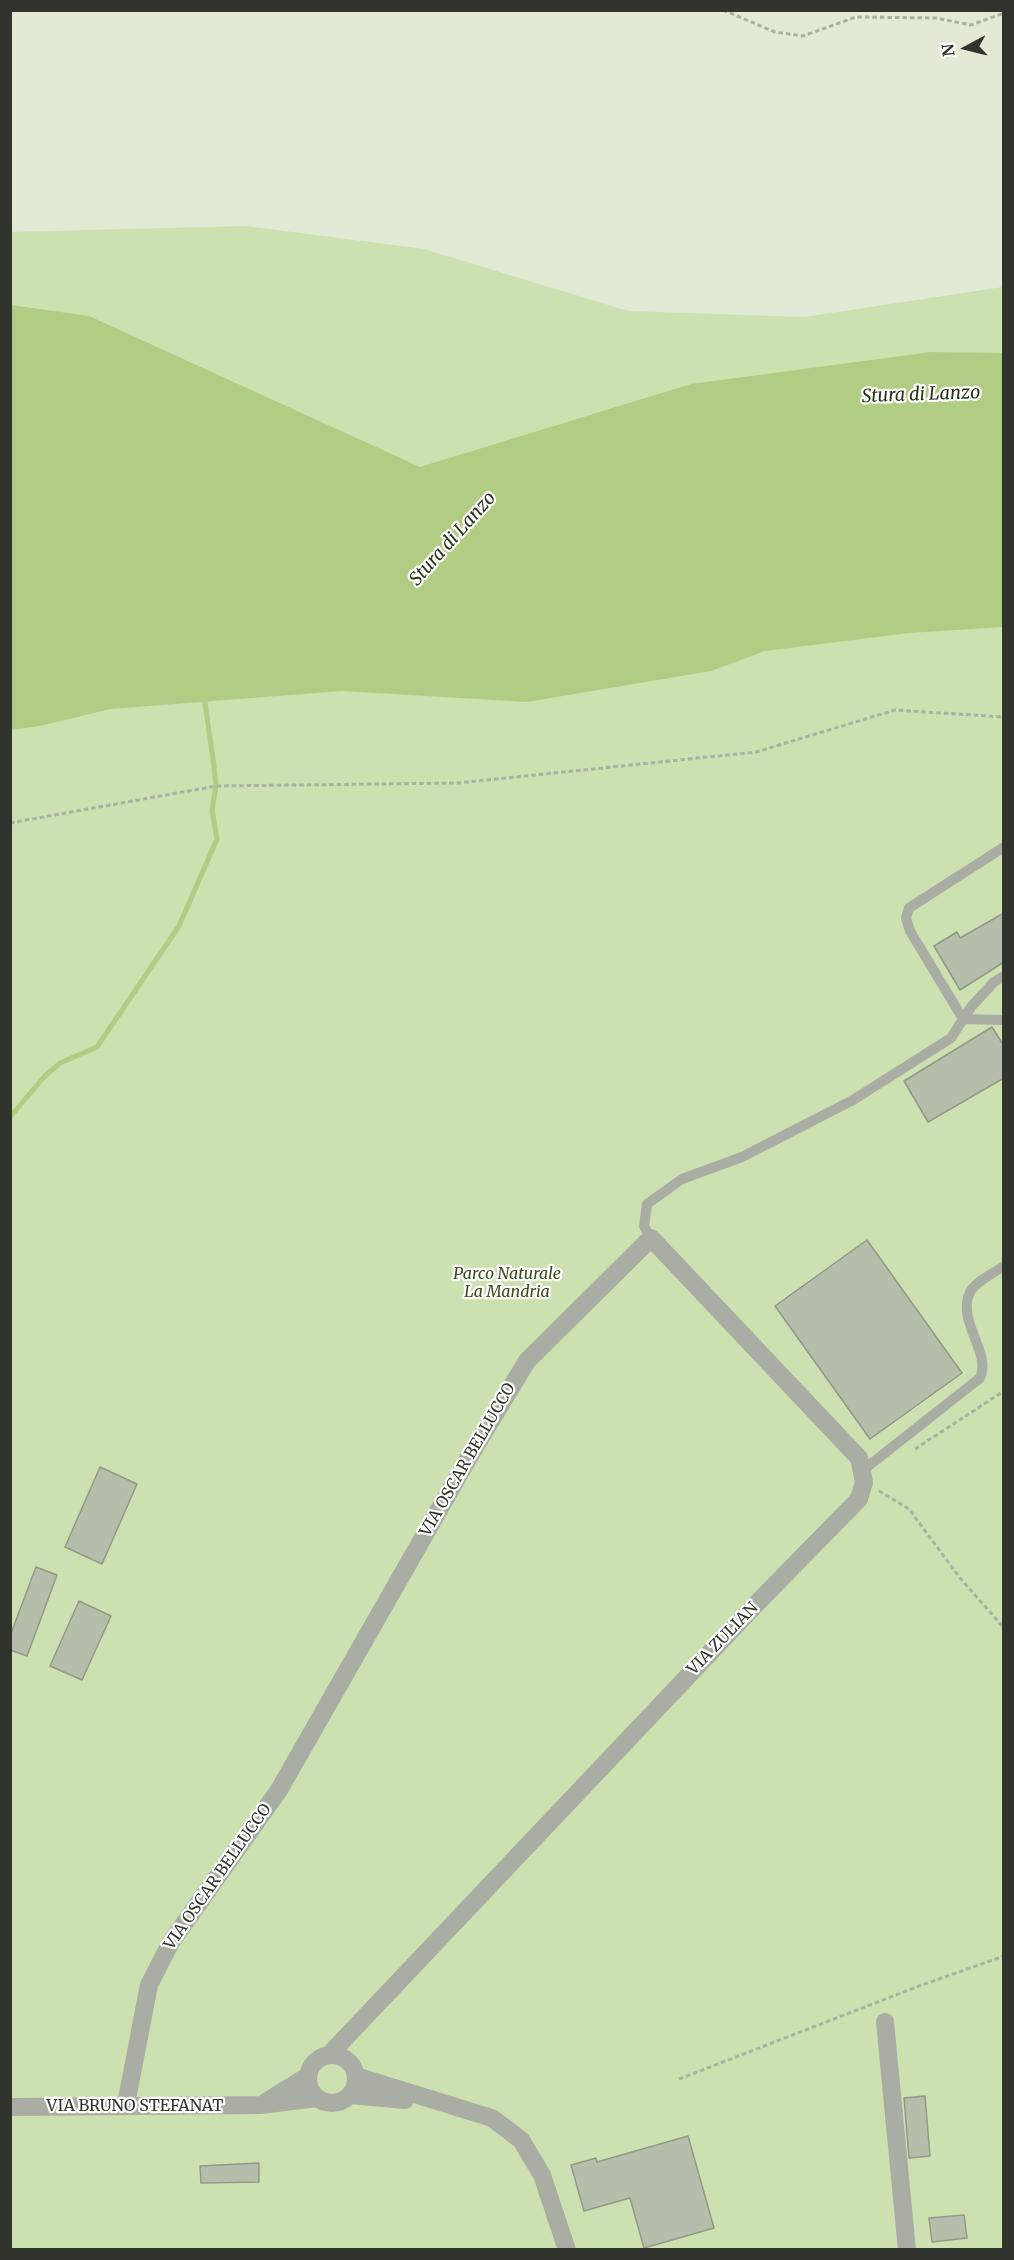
<!DOCTYPE html>
<style>
body{margin:0}
#map{position:relative;width:1014px;height:2260px;overflow:hidden;background:#e1ead5;font-family:Merriweather,serif}
canvas{display:block}
.frame{position:absolute;inset:0;border:12px solid #31342c;pointer-events:none}
.north{position:absolute;left:936px;top:18px;width:60px;height:60px;-webkit-text-stroke:4px #fff;paint-order:stroke;rotate:263deg;font-size:16px;font-weight:700;line-height:24px;text-align:center;color:#31342c}
.north::after{content:'';display:block;margin:auto;width:21px;height:27px;background:#31342c;clip-path:polygon(50% 0,100% 100%,50% 72%,0 100%)}
</style>
<div id="map">
<canvas width="1014" height="2260"></canvas>
<div class="frame"></div>
<div class="north">N</div>
</div>
<script>
const g = document.querySelector('canvas').getContext('2d');
g.lineJoin = 'round';
function fillPath(path, color) { g.fillStyle = color; g.fill(path, 'evenodd'); }
function strokePath(path, color, width, dash) { g.strokeStyle = color; g.lineWidth = width; g.lineCap = dash ? 'butt' : 'round'; g.setLineDash(dash || []); g.stroke(path); }
function label(font, color, halo, rows, align = 'center') {
  g.font = font + ' Merriweather,serif'; g.lineWidth = 4.5; g.setLineDash([]); g.textBaseline = 'middle'; g.strokeStyle = halo; g.fillStyle = color; for (const [text, x, y, turn = 0] of rows) {
    g.save(); g.translate(x, y); g.rotate((+turn || 0) * Math.PI / 180); g.textAlign = isNaN(turn) ? turn : align; if (halo) g.strokeText(text, 0, 0); g.fillText(text, 0, 0); g.restore();
  }
}
fillPath(new Path2D(`
 M246 226 424 249 628 311 804 317 1003 287V2249H11L10 232Z`), '#cce0b0');
fillPath(new Path2D(`
 M11 305 89 316 420 467 691 384 931 352 1003 353V627L909 633 765 651 711 671 527 702 342 691 110 709 40 726 11 730Z`), '#b1cd83');
strokePath(new Path2D(`
 M10 1117 44 1077 60 1063 97 1047 179 926 217 839 212 810 216 786 214 766 204 696`), '#b1cd83', 5);
const building = new Path2D(`
 M1004 913V962L960 990 934 946 957 932 960 938Z
 M992 1027 1004 1046V1078L928 1122 904 1081Z
 M867 1240 962 1373 870 1439 775 1306Z
 M100 1467 137 1484 102 1564 65 1547Z
 M36 1567 57 1575 27 1656 10 1650V1636Z
 M79 1601 111 1616 82 1680 50 1666Z
 M925 2096 930 2156 909 2158 904 2098Z
 M688 2136 714 2228 644 2248 630 2198 584 2211 571 2165 596 2158 597 2162Z
 M259 2163V2182L201 2183 200 2166Z
 M964 2215 967 2238 932 2242 929 2218Z`);
fillPath(building, '#b5beaa');
strokePath(building, '#929a87', 1.5);
strokePath(new Path2D(`
 M723 10 775 32 803 36 856 17 936 18 971 25 1004 13
 M10 823 216 786 458 783 756 752 895 710 1004 717
 M915 1449 1004 1391
 M879 1491 909 1509 960 1578 1004 1628
 M679 2079 919 1986 1004 1956`), '#aab1a0', 3, [4.5, 3]);
strokePath(new Path2D(`
 M963 1019 910 931 906 918 909 908 1004 847
 M963 1019 1004 1020
 M651 1238 644 1226 647 1204 682 1179 742 1157 853 1100 951 1038 971 1007 994 982 1004 976
 M862 1471 980 1378C992 1353 956 1321 970 1292 975 1282 994 1273 1004 1266`), '#a9ada4', 10);
strokePath(new Path2D(`
 M885 2022 907 2250
 M308 2079a24 24 0 1 1 48 0a24 24 0 1 1-48 0Z
 M356 2076 492 2118 521 2140 542 2175 567 2250
 M351 2095 405 2100
 M266 2102 308 2076
 M126 2104 149 1985 171 1942 279 1790 472 1452 527 1361 651 1238 859 1458 864 1482 859 1499 761 1599 329 2055
 M10 2107 260 2105 317 2098`), '#a9ada4', 18);
label('italic 16px', '#394a16', '#fff', [
 ["Parco Naturale",507,1274],
 ["La Mandria",507,1292]
]);
label('16px', '#31342c', '#fff', [
 ["VIA OSCAR BELLUCCO",468,1460,-60],
 ["VIA ZULIAN",723,1639,-46],
 ["VIA OSCAR BELLUCCO",218,1877,-55],
 ["VIA BRUNO STEFANAT",135,2106]
]);
label('italic 18px', '#273213', '#fff', [
 ["Stura di Lanzo",921,395,-2],
 ["Stura di Lanzo",453,539,-48]
]);
</script>
